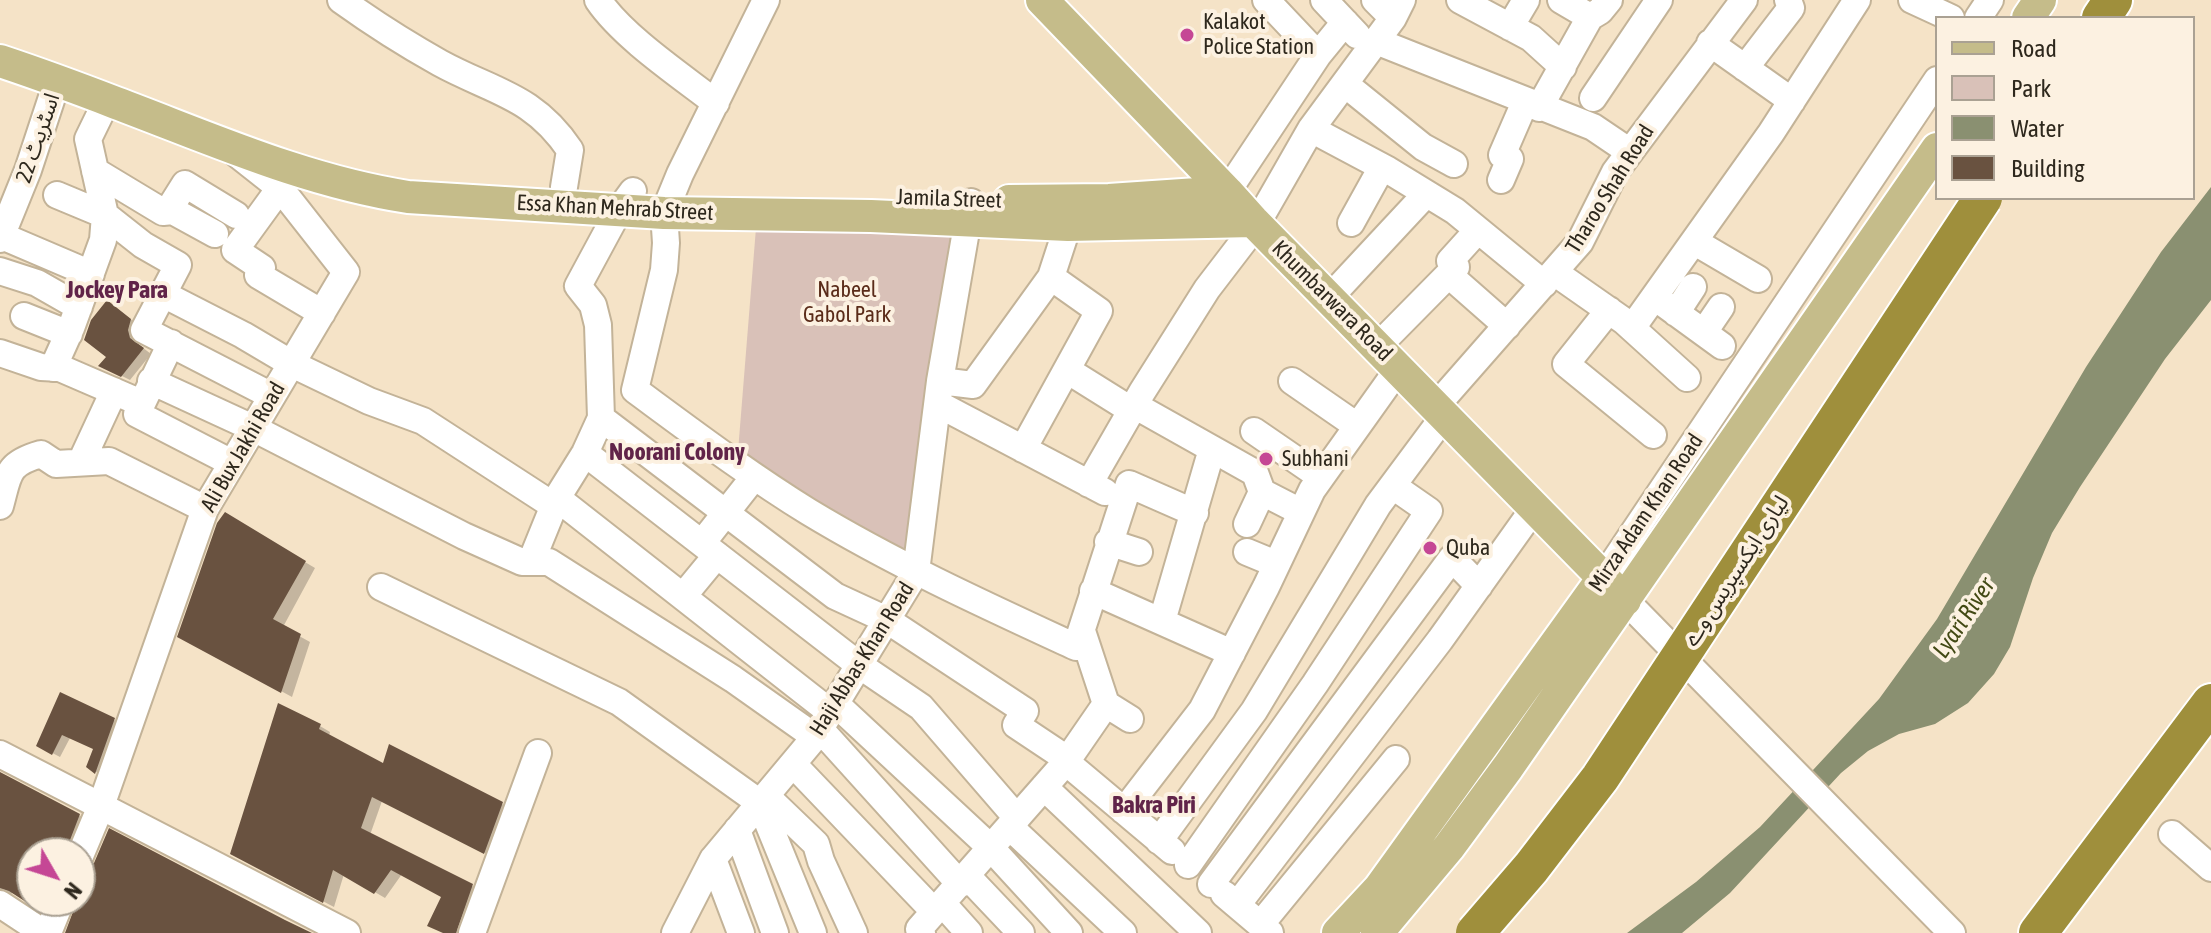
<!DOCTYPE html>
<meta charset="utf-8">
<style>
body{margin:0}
#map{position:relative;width:2211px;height:933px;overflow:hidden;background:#f5e3c7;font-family:"Asap Condensed",sans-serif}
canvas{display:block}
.legend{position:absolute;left:1935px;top:16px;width:260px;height:184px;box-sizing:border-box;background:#fcf1e1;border:2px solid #aaa193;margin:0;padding:10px 14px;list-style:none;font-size:24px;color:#2e281d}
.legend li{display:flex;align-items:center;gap:16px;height:40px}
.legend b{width:40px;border:2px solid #aaa193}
.north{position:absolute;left:16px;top:837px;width:80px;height:80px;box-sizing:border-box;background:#fcf1e1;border:2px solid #aaa193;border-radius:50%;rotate:129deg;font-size:22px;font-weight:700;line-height:32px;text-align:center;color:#2e281d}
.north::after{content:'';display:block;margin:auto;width:28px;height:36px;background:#c54795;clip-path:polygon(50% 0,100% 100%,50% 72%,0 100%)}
</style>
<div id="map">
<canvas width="2211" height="933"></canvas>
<ul class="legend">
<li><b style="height:10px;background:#c5bc8a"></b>Road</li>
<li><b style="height:22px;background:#d9c1b8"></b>Park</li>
<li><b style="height:22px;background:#8a9071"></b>Water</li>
<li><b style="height:22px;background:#695240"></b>Building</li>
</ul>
<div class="north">N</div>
</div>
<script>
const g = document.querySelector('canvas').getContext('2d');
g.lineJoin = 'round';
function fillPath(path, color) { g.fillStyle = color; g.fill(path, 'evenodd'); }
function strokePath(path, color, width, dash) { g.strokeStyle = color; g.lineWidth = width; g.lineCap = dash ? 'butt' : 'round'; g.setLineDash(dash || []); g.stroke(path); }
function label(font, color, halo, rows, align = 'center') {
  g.font = font + ' "Asap Condensed","Noto Sans Arabic",sans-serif'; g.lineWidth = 8; g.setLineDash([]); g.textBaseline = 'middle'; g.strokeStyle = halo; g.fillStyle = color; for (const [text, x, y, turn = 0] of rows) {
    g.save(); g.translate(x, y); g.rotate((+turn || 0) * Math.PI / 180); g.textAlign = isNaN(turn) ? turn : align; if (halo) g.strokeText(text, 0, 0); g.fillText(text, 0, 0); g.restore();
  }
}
fillPath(new Path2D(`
 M758 203 955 207 916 572 737 464Z`), '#d9c1b8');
fillPath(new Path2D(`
 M2211 187V300L2165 359 2080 487 2052 533 2033 578 2010 647 1994 674 1968 703 1935 724 1899 734 1868 751 1841 773 1730 893 1682 933H1627L1696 882 1760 827 1879 699 1937 619 2086 367 2161 252Z`), '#8a9071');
fillPath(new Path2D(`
 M115 307 138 325 135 335 138 344 151 354 130 380 108 369Z
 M226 515 315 568 283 627 310 642 292 697 180 636Z
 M61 694 122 724 103 776 88 767 95 749 70 738 60 757 39 746Z
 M320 726 330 732 329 736 384 765 502 804 512 810 495 858 382 801 370 835 482 891 467 933H444L443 897 402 874 385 898 344 874 334 907 242 859Z
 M0 774 90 821 78 853H32V901H57L50 915 13 893 0 898Z`), '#0003');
fillPath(new Path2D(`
 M107 300 131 319 128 330 130 338 144 348 121 377 98 366 106 357 84 340 91 320Z
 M225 512 306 561 273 619 301 634 281 693 177 637 217 523Z
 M60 692 115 718 95 774 86 767 93 749 62 735 52 755 36 746Z
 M278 703 321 724 319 729 383 763 389 744 503 802 484 854 372 797 361 828 473 884 456 933H443L427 926 441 897 391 870 374 894 333 870 323 903 230 854Z
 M0 772 80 814 65 853H32V901H44L40 911 9 891 0 888Z
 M109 828 285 920 312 933H65L77 901H80V874L94 863Z`), '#695240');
const minor = new Path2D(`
 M341 0C373 23 406 44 440 63 493 92 533 95 570 150L564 187
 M598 0C623 37 680 75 716 103
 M766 0 680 174 664 213 666 243 664 270 635 390C692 432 749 475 809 512 895 564 985 605 1076 647L1129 484 1195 513
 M1266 0 1318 55
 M1324 0 1357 35
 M1375 0 1393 18
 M1460 0 1531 38 1563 67
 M1561 0 1590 17
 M1912 0 1951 18
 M1978 18 1990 0
 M1510 27 1526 0
 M1376 41 1593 127 1630 152
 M1710 43 1792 101
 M1745 68 1791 8 1788 0
 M1345 84 1423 147 1454 164
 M1593 98 1659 0
 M1539 108 1590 17 1600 11 1609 0
 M1311 129 1388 170 1455 211 1544 284
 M95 171 163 212 173 211 215 234
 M1501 180 1510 159 1502 155 1525 102
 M280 188 235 250 262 268 258 275 322 313
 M1227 192 1318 55 1345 22
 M57 195 105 215 143 245 178 265 144 330 272 396
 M168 211 185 184 236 215
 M1351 223 1382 167
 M2 236 91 274
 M0 239 28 170 57 82
 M1695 242 1758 279
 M0 271 37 283 79 307
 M1554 272 1624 321 1687 378
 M1449 275 1507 326
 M163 294 243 335 292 364 369 401 423 421 554 506
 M1330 297 1426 194
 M1656 298 1722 346
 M1609 310 1566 364 1653 435
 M1676 313 1693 287
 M24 316 69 334
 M1632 328 1771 133 1857 0
 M1704 332 1721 307
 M171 343 137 414 232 463
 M1378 346 1456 267 1450 261 1478 230
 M0 353 41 367 60 368 141 403
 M53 368 71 328 103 240 105 215 88 139 107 100
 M1067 370 1131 410
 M151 381 253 428 464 536 522 562H549L733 679 815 737
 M940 381 973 385 1051 277 1068 225
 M1292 381 1357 426
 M938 404 1105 492
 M1134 405 1255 473 1262 492 1301 512
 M1436 406 1580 242 1615 172 1744 0
 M601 418 835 596 887 620 1025 711 1016 725 1067 759
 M1254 431 1321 477
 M1023 449 1099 311 1051 277
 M585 453 859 665 921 707 1017 818
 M81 462 114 391
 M1089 484 1142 392 1207 289 1256 225 1311 129 1393 18 1402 0
 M557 498 830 712
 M0 506C9 474 6 464 41 454L56 464 109 461 205 509
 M1247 524 1262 492
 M1108 542 1139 552
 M702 543 754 477
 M1247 552 1276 564
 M531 562 557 498 585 453 601 418 598 325 593 305 578 286 619 210 633 191
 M1603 578 1937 80
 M381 587 619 702 760 803 813 933
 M1093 591 1232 653
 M684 595 717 555
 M1625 600 1952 933
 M1162 621 1212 449
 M836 704 991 848 1069 933
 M1106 704 1130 719
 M820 729 960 884
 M0 754 347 933
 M1066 762 1172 851
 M793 764 926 903 936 909
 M1044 787 1198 933
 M766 796 816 844 821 861 854 933
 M1124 811 1202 710 1266 587 1312 490 1399 368
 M1010 827 1123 933
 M737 830 775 933
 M2172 834 2211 868
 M1159 841 1254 711 1378 505 1445 415
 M80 856 101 806 205 509 346 272 280 188 237 154
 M713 859 741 933
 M1188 865 1315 684 1429 511 1393 486
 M967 876 1021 933
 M1211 884 1452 558 1479 586
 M1224 894 1270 933
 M0 904 44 933
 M943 904 969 933
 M1237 905 1440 640 1535 507
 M1260 925 1396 759
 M48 933 61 901
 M472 933 538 753
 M675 933 713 859 815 737 916 572 940 381 971 202
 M922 933 919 929 1066 762 1106 704 1082 631`);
const major = new Path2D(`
 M1042 0 1227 192 1253 221 1625 600
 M2028 18 2040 0
 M0 61C39 74 77 88 116 103 212 139 305 181 408 197L664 213 871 216 1068 225 1253 221
 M1009 201 1109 200 1227 192
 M1338 933 1379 889 1603 578
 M1377 933 1449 847 1508 767 1937 149`);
const highway = new Path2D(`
 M2101 18 2113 0
 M2038 933 2211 703`);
strokePath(minor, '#c3b398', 30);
strokePath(major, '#fff', 36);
strokePath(highway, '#fff', 42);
strokePath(minor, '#fff', 26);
strokePath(major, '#c5bc8a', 32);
strokePath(highway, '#9f8f3c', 38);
const highwayBridge = new Path2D(`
 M1475 933 1531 868 1600 778 1983 198`);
strokePath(highwayBridge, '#fff', 42, []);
strokePath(highwayBridge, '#9f8f3c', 38);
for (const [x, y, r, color] of [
 [1187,35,8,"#c54795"],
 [1266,459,8,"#c54795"],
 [1430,548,8,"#c54795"]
]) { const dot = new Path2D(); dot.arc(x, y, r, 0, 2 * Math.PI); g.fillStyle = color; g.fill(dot); strokePath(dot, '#fcf1e1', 3); }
label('22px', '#2e281d', '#fcf1e1', [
 ["Kalakot",1203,22],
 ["Police Station",1203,47],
 ["Subhani",1282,459],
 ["Quba",1446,548]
], 'left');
label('22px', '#2e281d', '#fcf1e1', [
 ["اسٹریٹ 22",38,138,-71],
 ["Tharoo Shah Road",1610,189,-58],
 ["Jamila Street",949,199,2],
 ["Essa Khan Mehrab Street",615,208,3],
 ["Khumbarwara Road",1332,301,45],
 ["Ali Bux Jakhi Road",243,447,-60],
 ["Mirza Adam Khan Road",1646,513,-56],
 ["لیاری ایکسپریس وے",1736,571,-57],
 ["Haji Abbas Khan Road",862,659,-58]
]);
label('22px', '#5a2b19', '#fcf1e1', [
 ["Nabeel",847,290],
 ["Gabol Park",847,315]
]);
label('bold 24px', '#612449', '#fcf1e1', [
 ["Jockey Para",117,290],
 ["Noorani Colony",677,452],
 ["Bakra Piri",1154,805]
]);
label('italic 24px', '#424914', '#fcf1e1', [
 ["Lyari River",1964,618,-56]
]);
</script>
